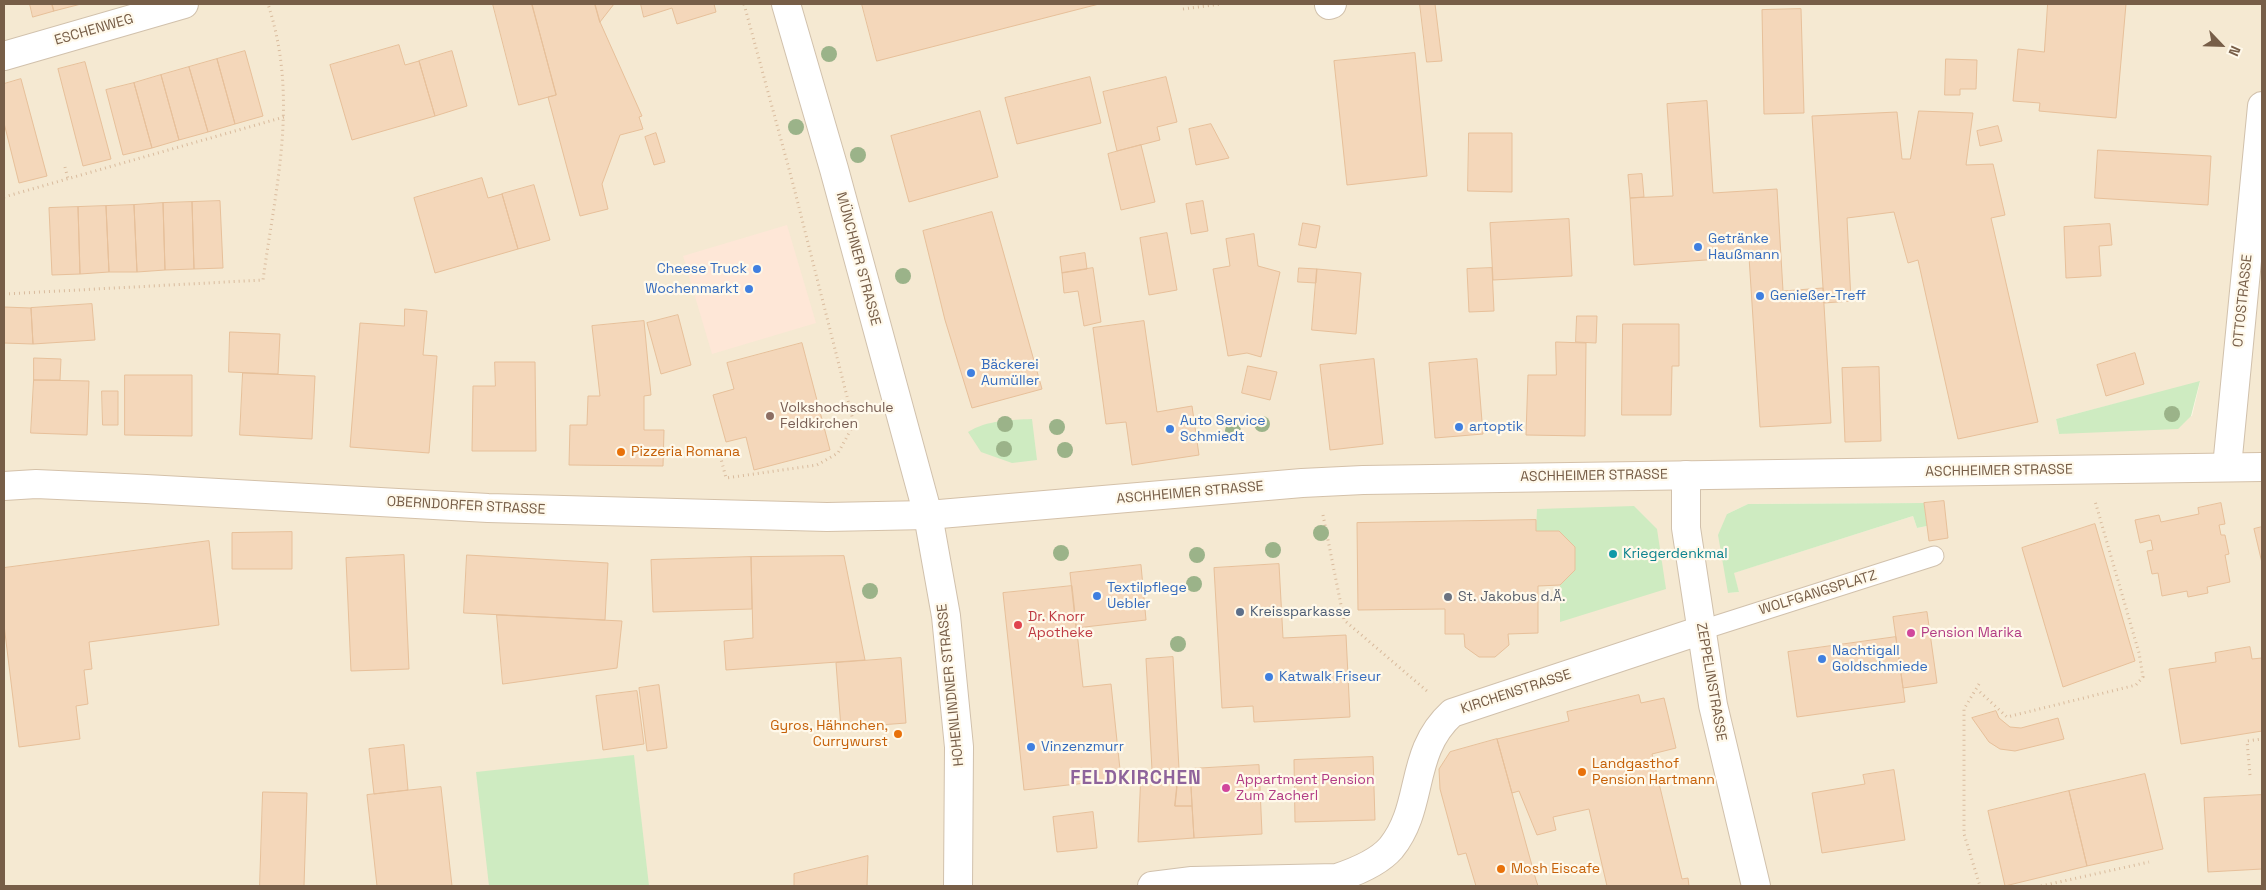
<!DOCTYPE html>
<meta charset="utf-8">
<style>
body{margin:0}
#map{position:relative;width:2266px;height:890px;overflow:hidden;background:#fdf6e4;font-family:"Space Grotesk",sans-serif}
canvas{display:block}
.frame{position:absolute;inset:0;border:5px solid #775e48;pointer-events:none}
.north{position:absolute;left:2196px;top:20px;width:50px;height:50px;-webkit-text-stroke:4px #fff9eb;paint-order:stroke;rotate:114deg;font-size:14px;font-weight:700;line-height:20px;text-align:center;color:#775e48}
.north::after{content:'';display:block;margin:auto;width:18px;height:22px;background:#775e48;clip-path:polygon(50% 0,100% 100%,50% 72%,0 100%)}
</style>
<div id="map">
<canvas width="2266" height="890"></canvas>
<div class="frame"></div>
<div class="north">N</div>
</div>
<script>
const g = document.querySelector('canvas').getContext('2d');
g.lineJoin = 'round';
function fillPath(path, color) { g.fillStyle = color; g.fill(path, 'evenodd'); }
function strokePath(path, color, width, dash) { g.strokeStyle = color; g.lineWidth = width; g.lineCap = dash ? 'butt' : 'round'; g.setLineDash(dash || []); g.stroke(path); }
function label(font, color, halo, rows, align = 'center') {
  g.font = font + ' "Space Grotesk",sans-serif'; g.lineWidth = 4.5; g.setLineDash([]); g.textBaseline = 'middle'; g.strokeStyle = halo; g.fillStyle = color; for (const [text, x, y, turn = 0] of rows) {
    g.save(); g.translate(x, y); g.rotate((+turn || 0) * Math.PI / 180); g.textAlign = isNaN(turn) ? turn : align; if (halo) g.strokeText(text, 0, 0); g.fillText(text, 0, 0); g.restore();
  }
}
fillPath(new Path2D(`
 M4 4H2262V886H4ZM2200 382 2192 416 2059 434 2056 419ZM1924 503 1927 526 1917 528 1913 516 1733 573 1739 592 1728 593 1727 514 1748 504ZM1559 531 1666 589 1575 570V547Z`), '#f5e9d2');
fillPath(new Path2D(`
 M787 225 816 323 712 354 683 256Z`), '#fee7d7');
fillPath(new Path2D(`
 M2200 381 2191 416 2178 429 2059 434 2056 419Z
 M1032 419 1037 460 1012 463 981 452 968 432C987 420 1011 420 1032 419Z
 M1924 503 1927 526 1917 528 1913 516 1734 573 1739 592 1728 593 1718 535 1727 514 1748 504Z
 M1634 506 1657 529 1666 589 1560 622V585L1575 570V547L1559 531H1536L1537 509Z
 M634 755 649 886H489L476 772Z`), '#ceebc1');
const building = new Path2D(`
 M30 4H52L54 11 33 17Z
 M52 4H81L54 11Z
 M493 4H532L556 95 519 105Z
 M532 4H595L600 22 642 116 639 117 643 129 620 135 602 184 608 209 580 216 548 97 556 95Z
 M595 4H614L600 22Z
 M641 4H714L716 12 677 24 672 8 644 17Z
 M862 4H1099L877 61Z
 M1420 4H1435L1442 61 1427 62Z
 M2048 4H2126L2116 118 2039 111 2040 103 2013 101 2018 49 2044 52Z
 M1801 9 1804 113 1764 114 1762 10Z
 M399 45 405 65 419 61 435 116 352 140 330 65Z
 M245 51 263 116 235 124 217 59Z
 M452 51 467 106 435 116 419 61Z
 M1415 53 1427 176 1347 185 1334 61Z
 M217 59 235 124 208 132 189 67Z
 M1946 59 1977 60 1976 89H1960V95H1945Z
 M85 62 111 159 83 166 58 69Z
 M189 67 208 132 179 140 161 75Z
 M161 75 179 140 152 148 134 83Z
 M1090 77 1101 123 1017 144 1005 98Z
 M1166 77 1177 122 1157 127 1160 140 1117 151 1103 92Z
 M21 79 47 176 19 183 4 123V84Z
 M134 83 152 148 123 155 106 90Z
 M1707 101 1713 193 1777 189 1783 291 1823 288 1831 423 1760 427 1749 257 1634 265 1630 198 1673 196 1667 104Z
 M980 111 998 177 909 202 891 136Z
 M1919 111 1973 113 1966 165 1993 164 2005 215 1991 218 2038 422 1958 439 1918 260 1908 263 1894 212 1847 218 1851 301 1824 303 1812 116 1897 112 1902 159H1910Z
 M1211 124 1229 158 1196 165 1189 129Z
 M1998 126 2002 141 1980 146 1977 131Z
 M656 133 665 162 654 165 645 137Z
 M1469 133H1512V192L1468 191Z
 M1141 145 1155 202 1121 210 1108 154Z
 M2098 150 2211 156 2208 205 2095 198Z
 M1642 174 1644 197 1630 198 1628 175Z
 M482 178 488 198 502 194 518 249 435 273 414 198Z
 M534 185 550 240 518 249 502 194Z
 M220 201 223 268 194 269 192 202Z
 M1203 201 1208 231 1191 234 1186 204Z
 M192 202 194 269 165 270 163 203Z
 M163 203 165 270 137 272 134 205Z
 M134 205 137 272H109L106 206Z
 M106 206 109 272 80 274 78 207Z
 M78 207 80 274 52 275 49 208Z
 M992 212 1042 389 972 408 945 320 923 231Z
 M1569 219 1572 276 1493 280 1490 223Z
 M1303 223 1320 226 1316 248 1299 245Z
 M2110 224 2112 245 2099 246 2101 276 2066 278 2064 227Z
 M1167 233 1177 290 1149 295 1140 238Z
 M1254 234 1258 266 1280 272 1261 357 1247 353 1228 356 1213 269 1230 266 1226 239Z
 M1085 253 1087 269 1062 273 1060 257Z
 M1093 268 1101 322 1084 326 1078 291 1064 293 1062 273Z
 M1299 268 1317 269 1316 283 1298 282Z
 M1492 268 1494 311 1469 312 1467 269Z
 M1317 269 1361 273 1356 334 1312 330Z
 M92 304 95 340 33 344 31 308Z
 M4 307 31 308 33 344 4 343Z
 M405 309 427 311 423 355 437 356 429 453 350 447 360 323 404 326Z
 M678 315 691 365 661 374 647 323Z
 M1577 316H1597L1596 343 1576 342Z
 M644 321 651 395 644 396V430H664L663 466 569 465 570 425H587L588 396H600L592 326Z
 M1144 321 1157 412 1192 406 1199 455 1132 465 1126 422 1106 424 1093 328Z
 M1623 324H1679V366H1672L1671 415H1622Z
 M230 332 280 334 278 374 229 372Z
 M1556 342 1586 343 1585 436 1526 435 1528 375H1556Z
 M802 343 830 450 754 470 746 437 726 442 713 395 734 389 727 363Z
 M2135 353 2144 384 2106 396 2097 365Z
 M34 358 61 359 60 380H34Z
 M1374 359 1383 444 1330 450 1320 365Z
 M1477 359 1483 434 1435 438 1429 363Z
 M495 362H535L536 451H472L473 386H495Z
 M1248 366 1277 372 1270 400 1242 393Z
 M1879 367 1881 441 1845 442 1842 368Z
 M243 373 315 376 312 439 240 435Z
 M125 375H192V436L125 435Z
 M34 380 89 381 87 435 31 433Z
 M102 391H118V425H103Z
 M1944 501 1948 538 1929 541 1924 503Z
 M2221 503 2225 524 2219 525 2221 535H2225L2229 554 2225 555 2230 582 2207 587 2208 593 2188 597 2187 591 2162 596 2158 573 2152 574 2147 551 2153 550 2151 540 2140 543 2135 520 2159 515 2161 522 2199 514 2198 508Z
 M1536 520V531H1559L1575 547V570L1560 585 1538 586V633L1508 634 1509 645 1495 657H1479L1465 647 1464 634H1445V609L1358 610 1357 523Z
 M2095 524 2135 661 2063 687 2022 548Z
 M2262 527V563L2254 529Z
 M292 532V569H232V533Z
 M209 541 219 625 89 642 92 669 84 670 88 704 76 706 80 739 19 747 4 625V568Z
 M404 555 409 669 351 671 346 558Z
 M467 555 608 563 605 620 464 613Z
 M844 556 865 660 726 670 724 641 753 638 751 557Z
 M751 557 752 609 653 612 651 560Z
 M1279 564 1283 638 1346 635 1350 717 1254 722 1253 706 1222 708 1214 568Z
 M1141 565 1146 620 1076 628 1070 573Z
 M1072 586 1083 687 1111 684 1121 779 1024 790 1003 593Z
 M1927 612 1937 683 1903 688 1893 617Z
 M497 615 622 621 617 668 503 684Z
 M1896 637 1905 702 1797 717 1788 652Z
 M2250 647 2252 659 2262 658V731L2181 744 2169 669 2216 662 2215 653Z
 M1173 657 1179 769 1152 770 1146 659Z
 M901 658 906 723 841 728 836 663Z
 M659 685 667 748 647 751 639 688Z
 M637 691 644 744 603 750 596 696Z
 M1639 695 1641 703 1664 698 1676 748 1652 754 1682 879 1688 878 1689 886H1607L1589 809 1553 817 1556 830 1537 835 1519 791 1512 793 1497 739 1569 721 1567 712Z
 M1996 711 1999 718 2010 727 2021 728 2058 718 2064 739 2015 751 2000 749 1989 742 1972 718Z
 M1497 739 1536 880 1538 886H1476L1466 853 1458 855 1440 789 1439 769 1450 752Z
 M404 745 408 790 374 794 369 749Z
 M1373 757 1375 820 1295 822 1294 760Z
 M1259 765 1262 834 1194 838 1190 769Z
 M1179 769H1190L1192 806H1175Z
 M1179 769 1175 806H1192L1194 838 1138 842 1141 772Z
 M1894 770 1905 840 1822 853 1812 793 1865 784 1863 775Z
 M2145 774 2163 849 2087 866 2069 791Z
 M441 787 452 886H377L367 795Z
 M2069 791 2087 866 2005 886 1988 811Z
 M263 792 307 793 304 886H260Z
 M2262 795V869L2208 872 2204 798Z
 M1093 812 1097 848 1057 852 1053 817Z
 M868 856 867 886H794V874Z`);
fillPath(building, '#f4d7ba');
strokePath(building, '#e7c09a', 1);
const service = new Path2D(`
 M1702 630 1934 556`);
const minor = new Path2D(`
 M1329 5 1332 4
 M4 56 184 4
 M2227 467 2262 106
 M1686 475V528L1713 705 1756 886
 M1152 886 1192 881 1337 878C1355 872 1378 863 1391 848 1425 806 1408 753 1452 713L1702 630`);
const tertiary = new Path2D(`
 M786 4 834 169 928 515 946 616 959 747 958 886`);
const secondary = new Path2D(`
 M4 486 36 484 146 489 488 508 827 517 928 515 1302 483 1363 480 2262 467`);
strokePath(service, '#d1c1ac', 21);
strokePath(minor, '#d1c1ac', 30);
strokePath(tertiary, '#d1c1ac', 30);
strokePath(secondary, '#d4c1a9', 30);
strokePath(new Path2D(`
 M1183 9 1221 4
 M65 167 68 179
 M4 197 284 117
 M4 294 263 280C276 184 299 99 268 4
 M719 451 726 478 817 465 838 453 854 424 792 180 744 4
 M1323 515 1344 620 1427 691
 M1979 684 1964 709V834L1980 886
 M1980 692 2007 717 2136 685 2143 677 2139 653 2095 501
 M2250 775 2247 741 2262 739
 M2041 886 2149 862`), '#d9bb9d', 3, [1, 4]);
strokePath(service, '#fff', 19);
strokePath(minor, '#fff', 28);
strokePath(tertiary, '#fff', 28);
strokePath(secondary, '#fff', 28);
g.fillStyle = '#9bb389';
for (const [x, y] of [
 [829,54],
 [796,127],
 [858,155],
 [903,276],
 [2172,414],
 [1005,424],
 [1262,424],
 [1057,427],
 [1233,431],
 [1004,449],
 [1065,450],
 [1321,533],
 [1273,550],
 [1061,553],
 [1197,555],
 [1194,584],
 [870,591],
 [1178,644]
]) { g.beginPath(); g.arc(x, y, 8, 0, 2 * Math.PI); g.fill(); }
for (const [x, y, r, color] of [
 [1698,247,5,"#3f7fe0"],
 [757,269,5,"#3f7fe0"],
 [749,289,5,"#3f7fe0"],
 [1760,296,5,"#3f7fe0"],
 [971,373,5,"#3f7fe0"],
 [770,416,5,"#8d6e63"],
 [1459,427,5,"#3f7fe0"],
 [1170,429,5,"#3f7fe0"],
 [621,452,5,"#e8710a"],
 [1613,554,5,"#0f9aa8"],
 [1097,596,5,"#3f7fe0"],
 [1448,597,5,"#6b7280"],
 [1240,612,5,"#5c6f8a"],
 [1018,625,5,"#e0444e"],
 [1911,633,5,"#d1479c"],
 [1822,659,5,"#3f7fe0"],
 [1269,677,5,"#3f7fe0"],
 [898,734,5,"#e8710a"],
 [1031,747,5,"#3f7fe0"],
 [1582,772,5,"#e8710a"],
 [1226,788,5,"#d1479c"],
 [1501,869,5,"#e8710a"]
]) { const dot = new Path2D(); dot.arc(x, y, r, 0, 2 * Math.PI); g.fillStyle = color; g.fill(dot); strokePath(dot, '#fff9eb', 2); }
label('14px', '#775e48', '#fff9eb', [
 ["ESCHENWEG",94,30,-16],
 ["MÜNCHNER STRASSE",858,259,75],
 ["OTTOSTRASSE",2243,301,-84],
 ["ASCHHEIMER STRASSE",1999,471,-1],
 ["ASCHHEIMER STRASSE",1594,476,-1],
 ["ASCHHEIMER STRASSE",1190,493,-5],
 ["OBERNDORFER STRASSE",466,506,3],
 ["WOLFGANGSPLATZ",1818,593,-17],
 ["ZEPPELINSTRASSE",1711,682,80],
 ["HOHENLINDNER STRASSE",951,685,-96],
 ["KIRCHENSTRASSE",1516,692,-18]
]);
label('14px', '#366cbe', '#fff9eb', [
 ["Getränke",1708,239],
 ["Haußmann",1708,255],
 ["Cheese Truck",747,269,"right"],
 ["Wochenmarkt",739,289,"right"],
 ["Genießer-Treff",1770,296],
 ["Bäckerei",981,365],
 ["Aumüller",981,381],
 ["Auto Service",1180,421],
 ["Schmiedt",1180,437],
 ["artoptik",1469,427],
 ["Textilpflege",1107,588],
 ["Uebler",1107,604],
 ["Nachtigall",1832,651],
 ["Goldschmiede",1832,667],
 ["Katwalk Friseur",1279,677],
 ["Vinzenzmurr",1041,747]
], 'left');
label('14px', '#785e54', '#fff9eb', [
 ["Volkshochschule",780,408],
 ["Feldkirchen",780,424]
], 'left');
label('14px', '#c56008', '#fff9eb', [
 ["Pizzeria Romana",631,452],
 ["Gyros, Hähnchen,",888,726,"right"],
 ["Currywurst",888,742,"right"],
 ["Landgasthof",1592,764],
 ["Pension Hartmann",1592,780],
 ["Mosh Eiscafe",1511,869]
], 'left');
label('14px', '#0d838f', '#fff9eb', [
 ["Kriegerdenkmal",1623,554]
], 'left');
label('14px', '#5b616d', '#fff9eb', [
 ["St. Jakobus d.Ä.",1458,597]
], 'left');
label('14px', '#4e5e75', '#fff9eb', [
 ["Kreissparkasse",1250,612]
], 'left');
label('14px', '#be3a42', '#fff9eb', [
 ["Dr. Knorr",1028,617],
 ["Apotheke",1028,633]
], 'left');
label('14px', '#b23c85', '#fff9eb', [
 ["Pension Marika",1921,633],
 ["Appartment Pension",1236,780],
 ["Zum Zacherl",1236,796]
], 'left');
g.letterSpacing = '1px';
label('bold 19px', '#8e639b', '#fff9eb', [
 ["FELDKIRCHEN",1136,779]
]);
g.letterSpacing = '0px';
</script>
